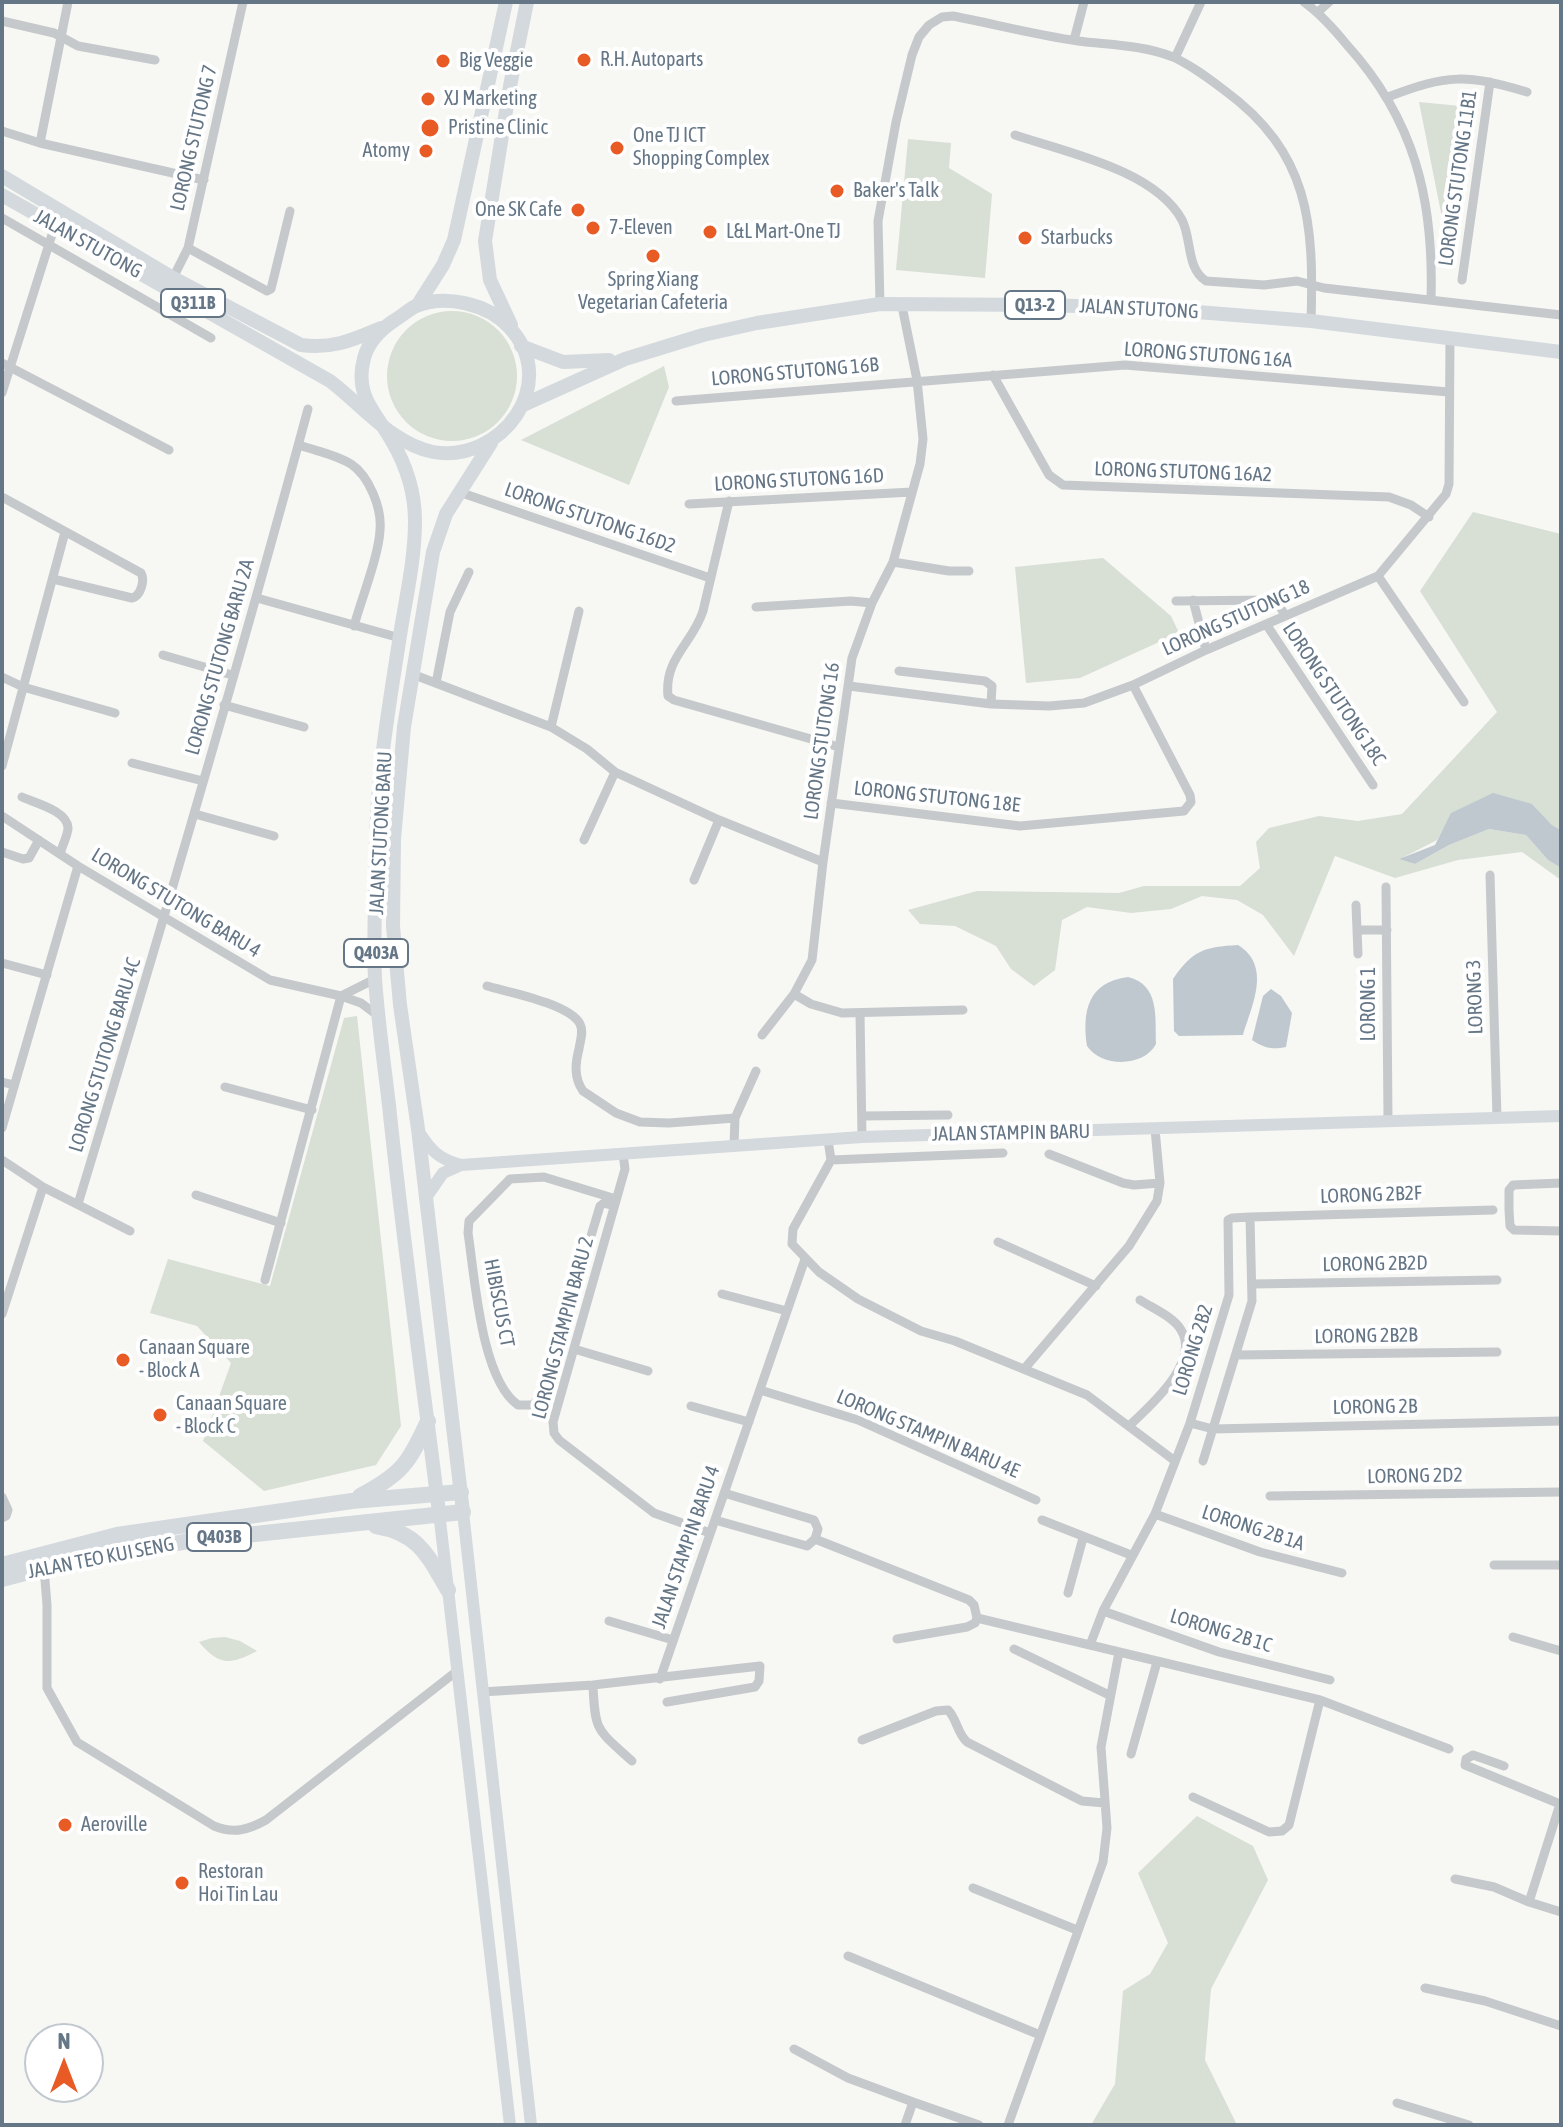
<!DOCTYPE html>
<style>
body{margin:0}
#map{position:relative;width:1563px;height:2127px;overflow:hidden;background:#f7f7f4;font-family:"Asap Condensed",sans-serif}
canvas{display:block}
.frame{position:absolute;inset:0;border:4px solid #657686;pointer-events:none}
.north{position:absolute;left:24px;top:2023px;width:80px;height:80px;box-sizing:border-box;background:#fff;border:2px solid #c1c8cf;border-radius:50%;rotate:0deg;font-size:22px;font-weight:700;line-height:32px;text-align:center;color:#657686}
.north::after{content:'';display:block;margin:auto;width:28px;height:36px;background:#e85b24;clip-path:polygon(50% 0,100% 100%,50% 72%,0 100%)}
</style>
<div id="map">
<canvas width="1563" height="2127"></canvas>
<div class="frame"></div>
<div class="north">N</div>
</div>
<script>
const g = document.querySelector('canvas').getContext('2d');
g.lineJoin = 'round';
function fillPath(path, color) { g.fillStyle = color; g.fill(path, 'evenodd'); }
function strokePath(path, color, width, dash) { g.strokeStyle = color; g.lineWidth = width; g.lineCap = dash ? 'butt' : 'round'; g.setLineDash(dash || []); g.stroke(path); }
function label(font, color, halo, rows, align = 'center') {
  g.font = font + ' "Asap Condensed",sans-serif'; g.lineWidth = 8; g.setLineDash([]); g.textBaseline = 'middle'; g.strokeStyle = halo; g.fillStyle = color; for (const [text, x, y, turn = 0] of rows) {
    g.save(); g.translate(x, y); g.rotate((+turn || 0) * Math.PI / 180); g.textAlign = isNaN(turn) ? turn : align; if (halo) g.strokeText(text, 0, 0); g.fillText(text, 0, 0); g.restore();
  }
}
fillPath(new Path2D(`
 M1419 102 1460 106 1448 248Z
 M908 139 951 143 949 168 992 194 985 278 896 270Z
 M387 376a65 65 0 1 1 130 0a65 65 0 1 1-130 0Z
 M664 366 669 387 629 485 521 440Z
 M1473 512 1561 534V830L1552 825 1532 804 1452 813 1437 840 1400 859 1415 864 1449 845 1489 829 1526 835 1548 860 1561 868V880L1522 852 1458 860 1395 878 1335 856 1294 956 1263 915 1237 900 1202 896 1171 909 1131 913 1087 907 1062 920 1055 970 1034 986 1011 969 996 946 955 926 920 924 908 910 977 891 1119 893 1144 886H1240L1260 868 1256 842 1269 828 1319 816 1358 821 1402 814 1497 712 1420 591Z
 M1103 558 1171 616 1179 633 1080 678 1026 683 1015 567Z
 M357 1016 401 1426 376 1465 264 1491 203 1441 231 1363 197 1326 150 1313 168 1259 270 1286 344 1018Z
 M225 1637 240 1641 257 1651C230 1665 219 1666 199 1642L212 1638Z
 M1197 1816 1253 1846 1268 1880 1211 1989 1205 2060 1237 2125H1091L1115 2084 1123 1991 1150 1974 1168 1943 1138 1873Z`), '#d8dfd5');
fillPath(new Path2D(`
 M1493 793 1532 804 1552 825 1561 830V868L1548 860 1526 835 1489 829 1449 845 1415 864 1399 859 1435 845 1451 813Z
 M1238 945C1272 966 1252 1005 1243 1035L1179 1036 1174 1031 1173 979C1193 950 1204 947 1238 945Z
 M1128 977C1160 985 1155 1017 1156 1044 1144 1067 1102 1068 1087 1046 1082 1011 1088 982 1128 977Z
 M1271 989 1281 996 1292 1013 1286 1047C1272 1050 1264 1048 1252 1040L1263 996Z`), '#bfc8ce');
strokePath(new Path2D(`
 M1304 2C1321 14 1334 29 1347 45 1415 120 1434 200 1431 299
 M1318 12 1329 2
 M2 21 54 33 78 46 155 60
 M1074 40 1084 2
 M1175 58 1201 2
 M1388 97C1448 74 1466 74 1527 92
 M2 131 40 143 204 180
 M1015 135C1065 152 1155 170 1182 220 1192 239 1186 268 1206 281L1264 285 1297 281 1324 288 1561 315
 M40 143 68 2
 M2 218 211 338
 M188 248 267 291 271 289 290 211
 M173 278 188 248 243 2
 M1462 280 1490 82
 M880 304 878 221 896 122 912 55 919 37 929 25 942 17 953 16C994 24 1036 35 1078 41 1109 45 1143 45 1173 57 1191 65 1208 78 1224 90 1310 153 1314 223 1311 321
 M2 363 169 450
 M993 375 1049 475 1063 485 1389 497 1411 505 1429 517
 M2 393 55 225
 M676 401 1125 365 1449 392
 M299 445C316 451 335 454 351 464 369 476 382 508 380 530 379 555 361 600 354 626
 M459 492 710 578
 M2 497 141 573C145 580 141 596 132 598L53 579
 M729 501 703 611C693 643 664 658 668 696L674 700 839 747
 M689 504 912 492
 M893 562 949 571H969
 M1378 576 1464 702
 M257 598 400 638
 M1193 600 1206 650
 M1176 601 1270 600 1277 602 1285 615
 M756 607 851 601 872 603
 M1266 624 1373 785
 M163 655 232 675
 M899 671 985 681 992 686 991 704
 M412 674 551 727 587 749 615 772 719 820 823 862
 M2 677 23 687 115 713
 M436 683 450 612 469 572
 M849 686 991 704 1049 706 1084 703 1133 685 1206 650 1378 576 1446 494 1449 484 1450 338
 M224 705 304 727
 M551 727 579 611
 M132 763 203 781
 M2 766 65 532
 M22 797C35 803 69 811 68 829 67 837 62 846 60 854
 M831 803 1020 826 1184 811 1191 802 1190 795 1133 685
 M195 814 274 836
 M2 816 78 866 270 980 341 996 361 1003 377 1015
 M584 840 615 772
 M2 852 23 859 29 858 39 840
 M1490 875 1497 1118
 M694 880 719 820
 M1386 887 1388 1120
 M1356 905 1358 954
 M1357 930H1387
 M2 963 47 975
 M487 986C508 992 570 1004 580 1024 584 1032 580 1041 579 1049 575 1064 574 1078 583 1091L616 1113 640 1122 669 1123 735 1118 756 1071
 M794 994 811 1004 842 1013 963 1010
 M341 996 375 979
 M860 1013 862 1137
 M762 1035 794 994 812 960 823 862 852 658 872 603 893 562 920 464 923 439 917 380 902 306
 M2 1082 14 1085
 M225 1087 312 1110
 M863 1116 948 1115
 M2 1128 78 866
 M828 1140 831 1160 793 1229 792 1244 819 1272 858 1299 921 1331 955 1341 1087 1395 1175 1461
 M734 1145 735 1118
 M623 1154 625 1169 553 1422 554 1433 559 1440 654 1513 710 1533
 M1049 1154 1123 1183 1134 1185 1160 1183
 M2 1160 43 1187 2 1314
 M831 1160 1003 1153
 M1561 1183 1513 1185 1509 1190V1210L1510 1226 1514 1230 1561 1231
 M43 1187 130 1231
 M196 1195 281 1223
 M78 1204C158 940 236 675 308 409
 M614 1206 604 1203 600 1206 543 1396 532 1405H518C481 1379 475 1278 468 1233L469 1221 510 1179 544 1177 616 1199
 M998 1242 1096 1286
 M265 1280 341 996
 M1253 1284 1497 1280
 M722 1294 787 1311
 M574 1349 648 1371
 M1236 1355 1497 1352
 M1025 1368 1129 1246 1157 1201 1160 1183 1155 1129
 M760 1390 858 1420 1036 1500
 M691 1406 749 1422
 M1190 1423 1213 1429 1561 1421
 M1130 1425C1150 1406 1201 1362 1181 1330 1174 1317 1152 1308 1140 1300
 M1203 1461 1252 1301 1250 1217
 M1270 1496 1561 1492
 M2 1497 8 1510 6 1516 2 1518
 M1155 1514 1260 1552 1342 1573
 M715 1520 807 1546 815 1539 818 1529 814 1520 724 1493
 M1042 1520 1131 1555
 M815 1539 969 1600 974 1605 977 1618
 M1494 1565H1561
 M44 1568 47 1605V1688L77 1742 214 1826C234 1834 248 1830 266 1820L457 1671
 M1068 1593 1083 1538
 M1103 1611 1219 1652 1330 1680
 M977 1618 1090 1645
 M609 1621 673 1640
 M1513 1637 1561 1651
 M897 1639 967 1627 975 1623 977 1618
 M1014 1649 1109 1695
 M660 1679 805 1259
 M593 1685C595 1733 597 1729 632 1761
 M482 1692 593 1685 760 1666 759 1681 755 1687 667 1702
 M1320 1700 1449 1749
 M862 1740 936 1711 948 1710C957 1719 957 1733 967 1742L1072 1796 1082 1801 1104 1803
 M1131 1754 1157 1662
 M1504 1766 1473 1755 1466 1759 1465 1765 1560 1804 1529 1902 1561 1912
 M1193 1797 1269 1832 1282 1831 1289 1825 1320 1700 1090 1645 1103 1611 1155 1514 1190 1423 1229 1295 1228 1220 1232 1218 1250 1217 1493 1210
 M1455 1879 1494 1887 1529 1902
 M973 1888 1077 1930
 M848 1956 1040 2035
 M1425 1988 1485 2001 1561 2026
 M794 2049 848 2078 913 2102 905 2125
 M913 2102 979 2125
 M1397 2103 1469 2125
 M1008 2125 1103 1862 1107 1828 1101 1747 1119 1652`), '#c5c9cc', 9);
strokePath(new Path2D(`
 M419 1132C431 1151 439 1159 461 1165L862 1137 1561 1116
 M425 1199 443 1173 461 1165
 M439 1512 510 2125
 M463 1512 531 2125`), '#d4d9dd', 12);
strokePath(new Path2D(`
 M2 176 173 278 301 345C334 349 352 340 381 328
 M2 195 330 381C362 405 392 444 433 452 501 464 562 383 509 327 488 304 446 294 416 306 409 309 402 316 395 320 381 329 369 340 364 358 354 396 375 411 392 441 406 465 415 493 415 521 415 557 407 593 401 629 390 700 377 773 376 845 376 890 373 935 375 979 378 1021 384 1063 389 1105 403 1241 422 1376 439 1512
 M417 306 443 265 454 240 506 2
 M511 325 490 280 485 241 510 86 527 2
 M521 346 563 362 609 360
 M523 405 625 359 703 335 757 323 880 304 1049 305 1159 309 1311 321 1561 352
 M463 1512 418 1129 400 1005 393 926 394 839 404 727 433 552 446 514 491 443`), '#d4d9dd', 14);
strokePath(new Path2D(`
 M360 1496C402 1474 409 1463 428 1421
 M376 1526C419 1533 428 1556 448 1590
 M2 1565 117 1535 352 1501 461 1492
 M2 1579 44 1568 189 1541 463 1512`), '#d4d9dd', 16);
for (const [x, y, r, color] of [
 [584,60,8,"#e85b24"],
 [443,61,8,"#e85b24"],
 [428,99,8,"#e85b24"],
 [430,128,10,"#e85b24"],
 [617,148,8,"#e85b24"],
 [426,151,8,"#e85b24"],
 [837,191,8,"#e85b24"],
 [578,210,8,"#e85b24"],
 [593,228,8,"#e85b24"],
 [710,232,8,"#e85b24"],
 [1025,238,8,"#e85b24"],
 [653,256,8,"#e85b24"],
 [123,1360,8,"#e85b24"],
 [160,1415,8,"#e85b24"],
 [65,1825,8,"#e85b24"],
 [182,1883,8,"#e85b24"]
]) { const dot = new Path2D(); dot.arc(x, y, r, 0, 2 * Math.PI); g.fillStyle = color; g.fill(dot); strokePath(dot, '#fff', 3); }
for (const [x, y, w] of [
 [193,303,64],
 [1035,305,60],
 [376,953,64],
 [219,1537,64]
]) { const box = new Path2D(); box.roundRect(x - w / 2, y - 14, w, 28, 6); g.fillStyle = '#fff'; g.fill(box); strokePath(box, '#657686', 2); }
label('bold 18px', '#657686', null, [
 ["Q311B",193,303],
 ["Q13-2",1035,305],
 ["Q403A",376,953],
 ["Q403B",219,1537]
]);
label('20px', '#657686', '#fff', [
 ["R.H. Autoparts",600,60],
 ["Big Veggie",459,61],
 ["XJ Marketing",444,99],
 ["Pristine Clinic",448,128],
 ["One TJ ICT",633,136],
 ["Shopping Complex",633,159],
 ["Atomy",410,151,"right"],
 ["Baker's Talk",853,191],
 ["One SK Cafe",562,210,"right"],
 ["7-Eleven",609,228],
 ["L&L Mart-One TJ",726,232],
 ["Starbucks",1041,238],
 ["Spring Xiang",653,280,"center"],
 ["Vegetarian Cafeteria",653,303,"center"],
 ["Canaan Square",139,1348],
 ["- Block A",139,1371],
 ["Canaan Square",176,1404],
 ["- Block C",176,1427],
 ["Aeroville",81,1825],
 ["Restoran",198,1872],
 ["Hoi Tin Lau",198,1895]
], 'left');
label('20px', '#657686', '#fff', [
 ["LORONG STUTONG 7",194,138,-77],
 ["LORONG STUTONG 11B1",1458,178,-82],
 ["JALAN STUTONG",88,244,29],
 ["JALAN STUTONG",1139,309,3],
 ["LORONG STUTONG 16A",1208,355,4],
 ["LORONG STUTONG 16B",795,372,-5],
 ["LORONG STUTONG 16A2",1183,472,2],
 ["LORONG STUTONG 16D",799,480,-3],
 ["LORONG STUTONG 16D2",590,518,19],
 ["LORONG STUTONG 18",1236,618,-24],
 ["LORONG STUTONG BARU 2A",220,657,-74],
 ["LORONG STUTONG 18C",1334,694,56],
 ["LORONG STUTONG 16",822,741,-82],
 ["LORONG STUTONG 18E",937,797,6],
 ["JALAN STUTONG BARU",381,833,-87],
 ["LORONG STUTONG BARU 4",176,903,31],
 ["LORONG 3",1475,997,-92],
 ["LORONG 1",1369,1004,-90],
 ["LORONG STUTONG BARU 4C",105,1055,-73],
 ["JALAN STAMPIN BARU",1011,1133,-1],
 ["LORONG 2B2F",1371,1195,-2],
 ["LORONG 2B2D",1375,1264,-1],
 ["HIBISCUS CT",499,1303,79],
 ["LORONG STAMPIN BARU 2",563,1328,-75],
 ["LORONG 2B2B",1366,1336,-1],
 ["LORONG 2B2",1193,1350,-73],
 ["LORONG 2B",1375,1407,-1],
 ["LORONG STAMPIN BARU 4E",928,1434,23],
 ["LORONG 2D2",1415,1476,-1],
 ["LORONG 2B 1A",1253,1528,18],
 ["JALAN STAMPIN BARU 4",686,1547,-71],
 ["JALAN TEO KUI SENG",101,1558,-11],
 ["LORONG 2B 1C",1221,1631,17]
]);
</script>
